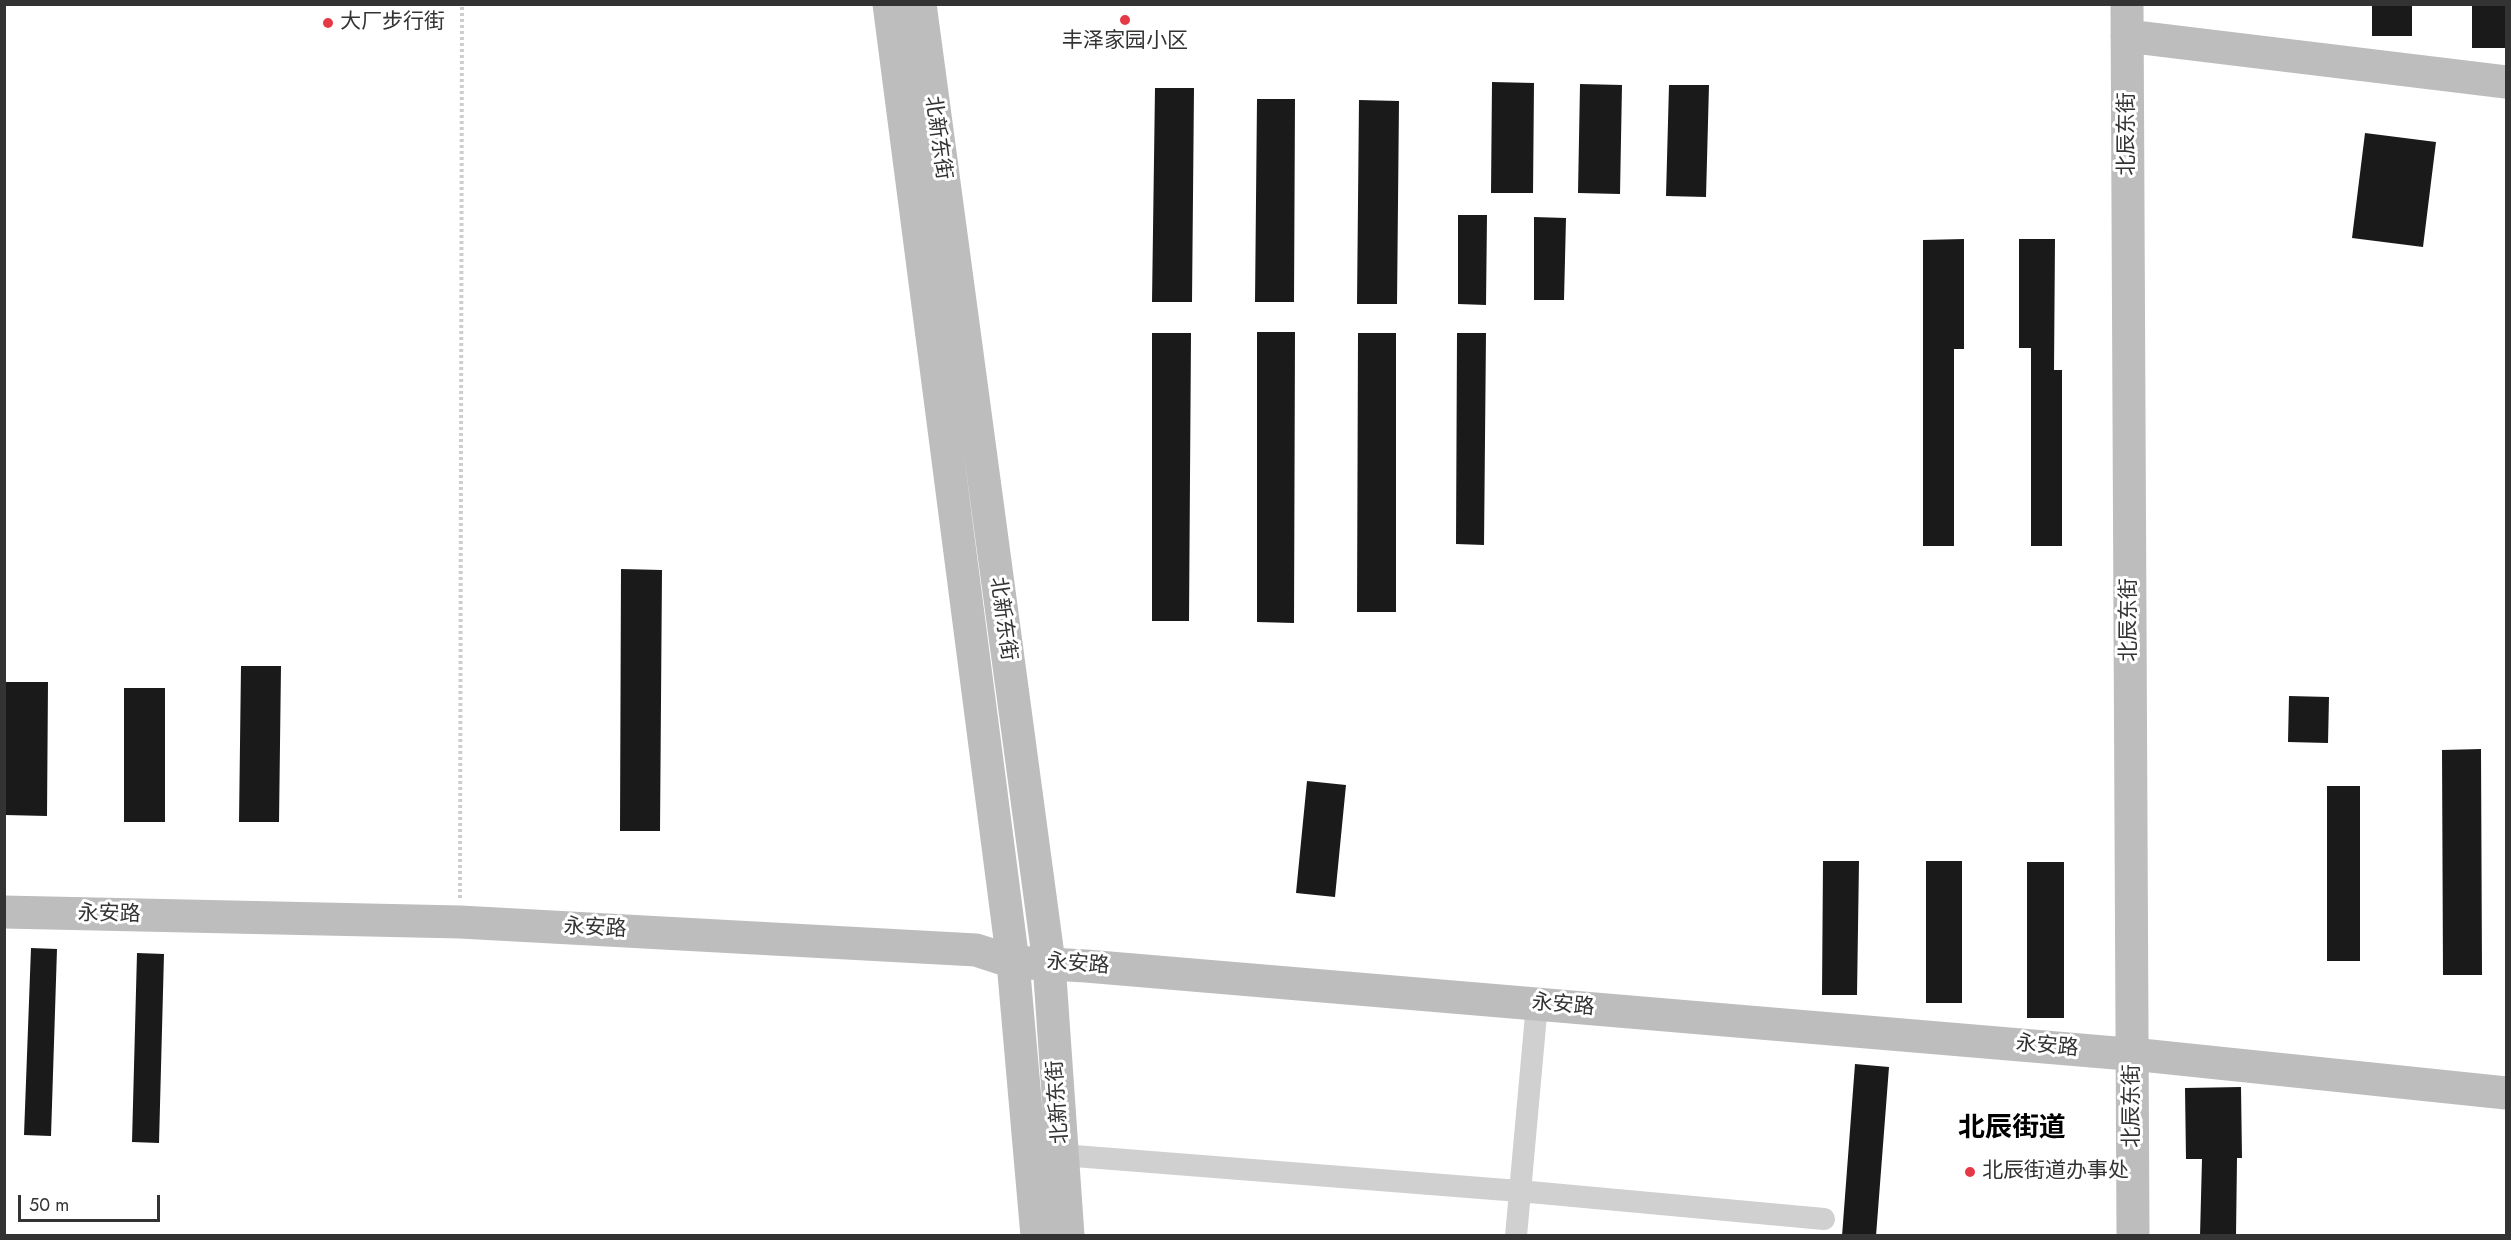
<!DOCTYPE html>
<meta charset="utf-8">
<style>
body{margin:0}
#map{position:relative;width:2511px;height:1240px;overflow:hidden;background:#fff;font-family:Jost,sans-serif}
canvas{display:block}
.frame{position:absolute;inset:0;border:6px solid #333;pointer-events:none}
.scale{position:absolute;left:18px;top:1195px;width:142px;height:27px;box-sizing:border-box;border:3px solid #333;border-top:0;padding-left:8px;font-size:18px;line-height:21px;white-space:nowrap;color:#333;-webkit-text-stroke:4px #fff;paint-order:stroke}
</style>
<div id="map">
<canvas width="2511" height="1240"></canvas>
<div class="frame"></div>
<div class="scale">50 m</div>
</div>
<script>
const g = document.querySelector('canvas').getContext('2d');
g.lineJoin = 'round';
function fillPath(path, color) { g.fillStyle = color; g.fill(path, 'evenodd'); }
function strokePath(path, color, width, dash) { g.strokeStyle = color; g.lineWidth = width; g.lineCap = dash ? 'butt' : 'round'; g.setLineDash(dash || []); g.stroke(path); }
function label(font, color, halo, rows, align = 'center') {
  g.font = font + ' Jost,"Noto Sans SC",sans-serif'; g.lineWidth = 6; g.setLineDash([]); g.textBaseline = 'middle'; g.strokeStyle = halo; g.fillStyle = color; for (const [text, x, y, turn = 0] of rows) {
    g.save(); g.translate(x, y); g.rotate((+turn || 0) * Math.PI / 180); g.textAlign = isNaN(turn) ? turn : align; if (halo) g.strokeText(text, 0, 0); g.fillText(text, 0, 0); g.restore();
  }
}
fillPath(new Path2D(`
 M2372 4H2412V36H2372Z
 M2472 4H2506V48H2472Z
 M1492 82 1534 83 1533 193H1491Z
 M1580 84 1622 85 1620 194 1578 193Z
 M1669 85H1709L1706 197 1666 196Z
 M1155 88H1194L1192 302H1152Z
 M1257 99H1295L1294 302H1255Z
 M1359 100 1399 101 1397 304H1357Z
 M2365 133 2436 142 2423 247 2352 238Z
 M1458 215H1487L1486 305 1458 304Z
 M1534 217 1566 218 1564 300H1534Z
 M1964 239V349H1954V546H1923V240Z
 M2019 239H2055L2054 370H2062V546H2031V348H2019Z
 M1257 332H1295L1294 623 1257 622Z
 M1152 333H1191L1189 621H1152Z
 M1358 333H1396V612H1357Z
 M1457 333H1486L1484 545 1456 544Z
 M621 569 662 570 660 831H620Z
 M241 666H281L279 822H239Z
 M5 682H48L47 816 5 815Z
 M124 688H165V822H124Z
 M2289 696 2329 697 2328 743 2288 742Z
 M2481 749 2482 975H2443L2442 750Z
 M1307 781 1346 785 1335 897 1296 893Z
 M2327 786H2360V961H2327Z
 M1823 861H1859L1857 995H1822Z
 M1926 861H1962V1003H1926Z
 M2027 862H2064V1018H2027Z
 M31 948 57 949 51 1136 24 1135Z
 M137 953 164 954 159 1143 132 1142Z
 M1855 1064 1889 1067 1876 1236H1842Z
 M2241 1087 2242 1158H2237L2236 1236H2200L2202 1159H2186L2185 1088Z`), '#1a1a1a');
strokePath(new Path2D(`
 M460 898 462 4`), '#cdcdcd', 4, [3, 3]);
strokePath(new Path2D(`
 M1062 1155 1519 1191 1824 1219
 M1516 1236 1537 1004`), '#d0d0d0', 22);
strokePath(new Path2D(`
 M889 4 1013 962 1037 1236
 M920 4 1049 963 1068 1236
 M2127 4 2133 1236
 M2127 36 2506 82
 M4 912 460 922 976 950 1013 962 1086 966 2151 1056 2506 1093`), '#bdbdbd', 33);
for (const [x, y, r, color] of [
 [1125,20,6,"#e63946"],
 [328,23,6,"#e63946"],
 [1970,1172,6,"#e63946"]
]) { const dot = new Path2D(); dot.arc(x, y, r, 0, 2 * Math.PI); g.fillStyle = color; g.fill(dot); strokePath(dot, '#fff', 2); }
label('21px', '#333', '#fff', [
 ["大厂步行街",340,23],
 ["丰泽家园小区",1125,42,"center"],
 ["北辰街道办事处",1982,1172]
], 'left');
label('21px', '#333', '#fff', [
 ["北辰东街",2128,134,-90],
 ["北新东街",937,138,82],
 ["北新东街",1002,619,82],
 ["北辰东街",2130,620,-90],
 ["永安路",109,915,1],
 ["永安路",595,929,3],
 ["永安路",1078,965,4],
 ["永安路",1563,1006,5],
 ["永安路",2047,1047,5],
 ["北新东街",1059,1102,-94],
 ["北辰东街",2133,1106,-90]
]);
label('bold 27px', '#000', '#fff', [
 ["北辰街道",2012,1129]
]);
</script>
